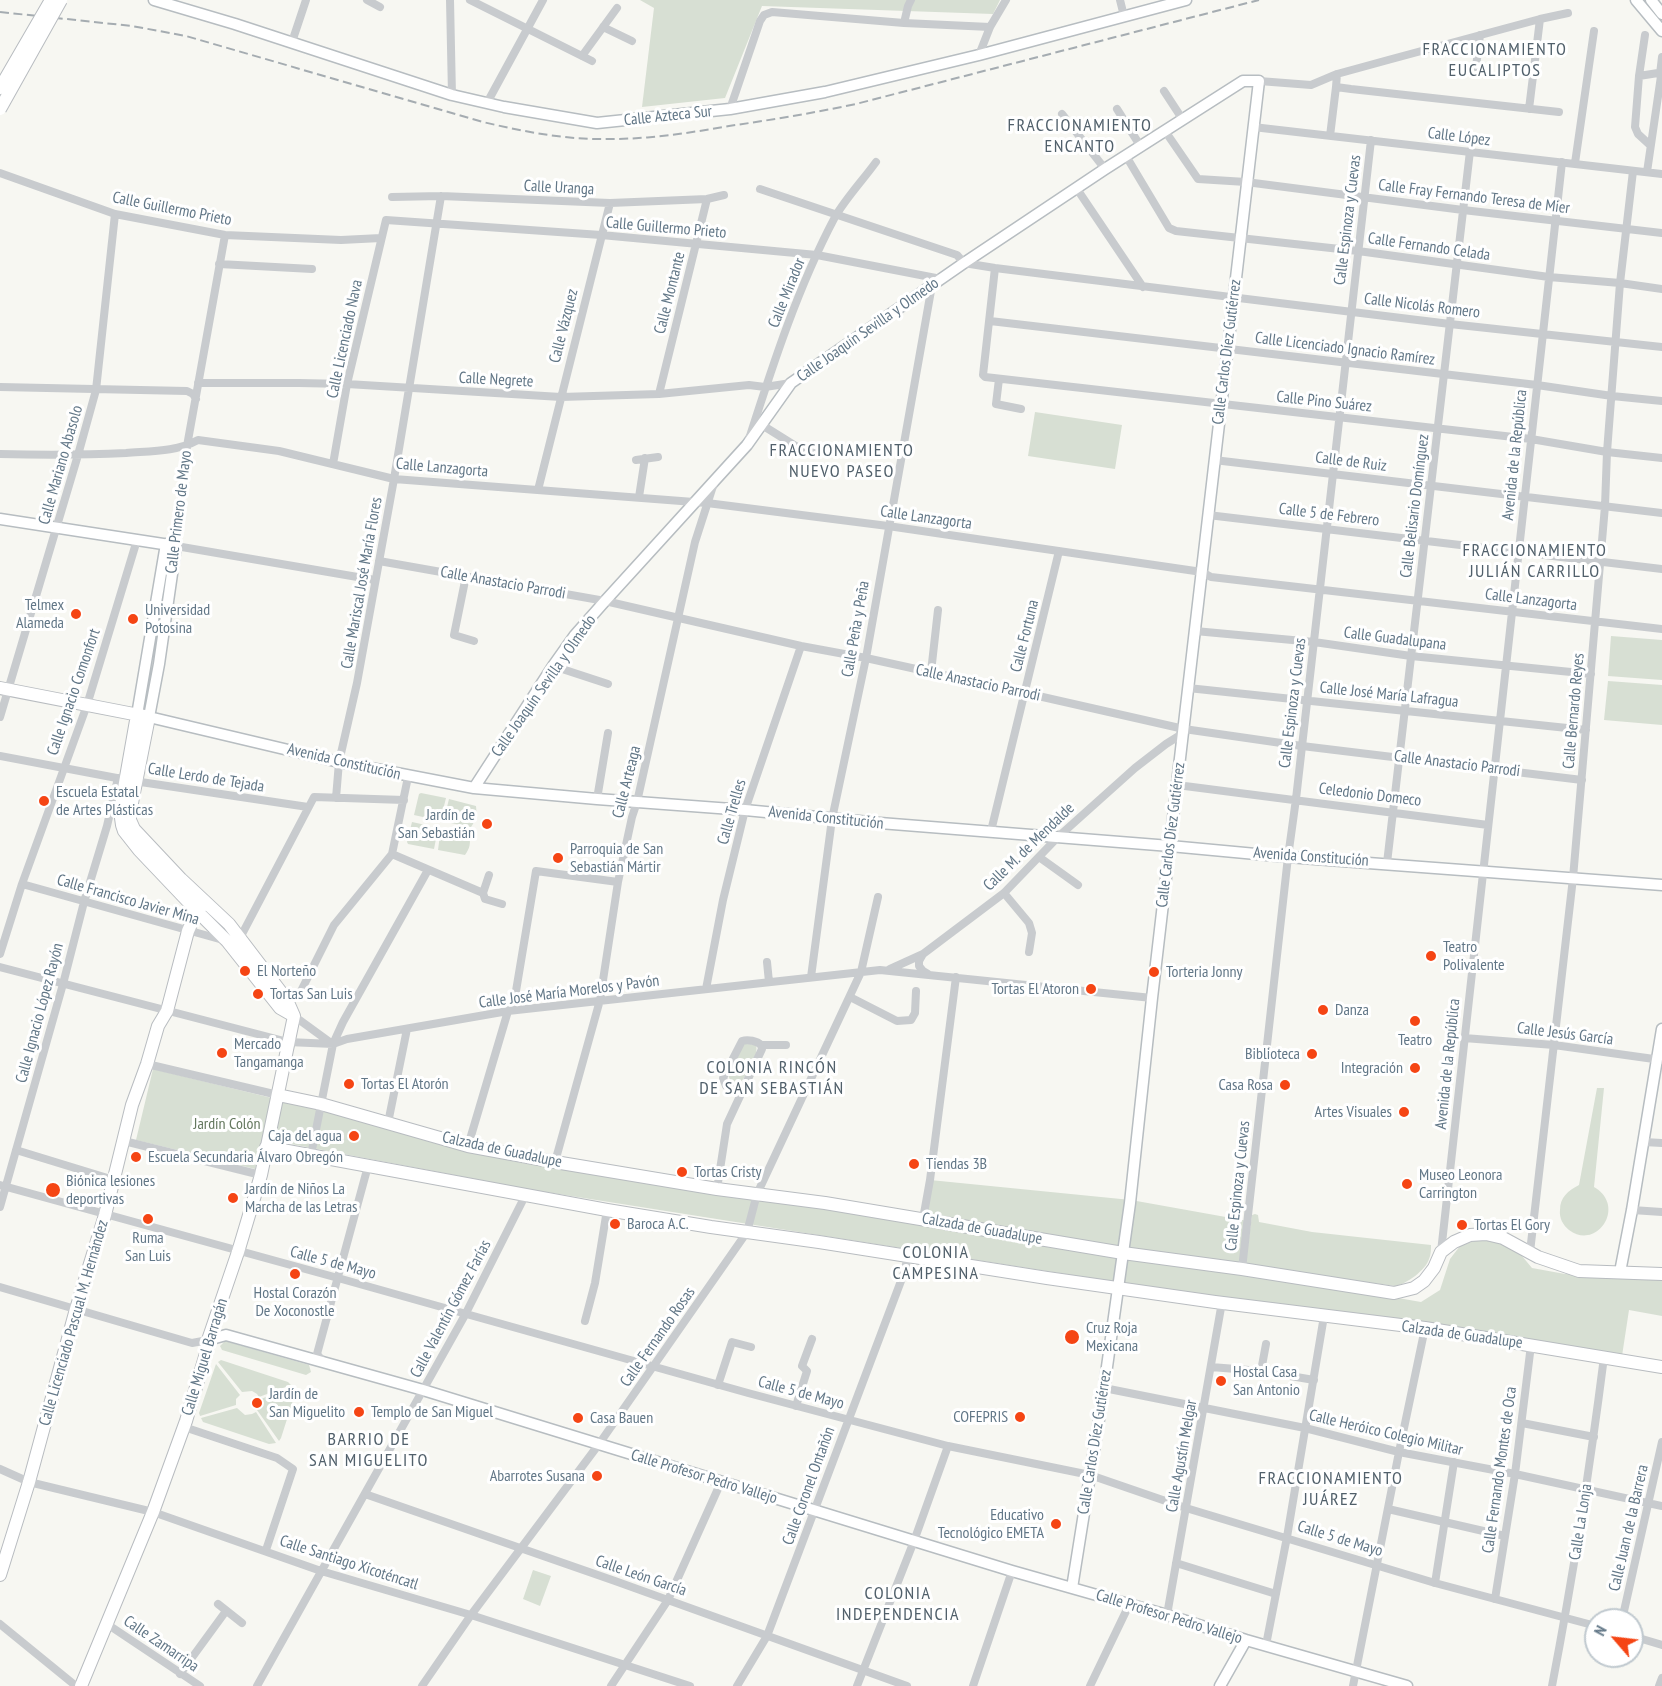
<!DOCTYPE html>
<meta charset="utf-8">
<style>
body{margin:0}
#map{position:relative;width:1662px;height:1686px;overflow:hidden;background:#f7f7f2;font-family:"PT Sans Narrow",sans-serif}
canvas{display:block}
.north{position:absolute;left:1584px;top:1608px;width:60px;height:60px;box-sizing:border-box;background:#fff;border:2px solid #c0c9cf;border-radius:50%;rotate:298deg;font-size:16px;font-weight:700;line-height:24px;text-align:center;color:#627787}
.north::after{content:'';display:block;margin:auto;width:21px;height:27px;background:#f54514;clip-path:polygon(50% 0,100% 100%,50% 72%,0 100%)}
</style>
<div id="map">
<canvas width="1662" height="1686"></canvas>
<div class="north">N</div>
</div>
<script>
const g = document.querySelector('canvas').getContext('2d');
g.lineJoin = 'round';
function fillPath(path, color) { g.fillStyle = color; g.fill(path, 'evenodd'); }
function strokePath(path, color, width, dash) { g.strokeStyle = color; g.lineWidth = width; g.lineCap = dash ? 'butt' : 'round'; g.setLineDash(dash || []); g.stroke(path); }
function label(font, color, halo, rows, align = 'center') {
  g.font = font + ' "PT Sans Narrow",sans-serif'; g.lineWidth = 6; g.setLineDash([]); g.textBaseline = 'middle'; g.strokeStyle = halo; g.fillStyle = color; for (const [text, x, y, turn = 0] of rows) {
    g.save(); g.translate(x, y); g.rotate((+turn || 0) * Math.PI / 180); g.textAlign = isNaN(turn) ? turn : align; if (halo) g.strokeText(text, 0, 0); g.fillText(text, 0, 0); g.restore();
  }
}
fillPath(new Path2D(`
 M640 0H1000L993 14 762 6 725 98 642 107 654 8Z
 M1035 412 1122 425 1115 469 1028 456Z
 M1611 636 1662 640V680L1608 676Z
 M1608 681 1662 685V725L1604 720Z
 M421 793 446 798 442 814 432 819 414 815 419 794Z
 M449 799 476 806C477 815 476 820 471 827L451 823 448 817 445 815Z
 M412 822 430 826 434 833 437 834 434 849 408 844 407 842Z
 M450 830 469 834C471 843 470 848 465 855L438 850 440 835Z
 M744 1043 756 1045C759 1056 747 1076 739 1084L730 1080 728 1074Z
 M153 1069 272 1098 255 1169 136 1140Z
 M1597 1088H1604L1594 1187C1627 1206 1597 1251 1569 1230 1563 1225 1559 1218 1560 1210 1560 1197 1568 1191 1579 1185Z
 M278 1099 321 1106 467 1151 522 1163 914 1219H923L930 1180 1131 1200 1248 1221 1242 1269 1335 1287 1421 1302 1440 1290 1450 1259 1460 1246 1480 1239 1500 1243 1517 1250 1532 1268 1565 1274 1662 1277V1316L1629 1310 1622 1356 1122 1283 533 1190 270 1140Z
 M1255 1214 1258 1215 1259 1222 1312 1232 1431 1245C1431 1249 1431 1255 1429 1259 1426 1270 1406 1284 1396 1286L1245 1267 1252 1215Z
 M225 1341 309 1365 311 1372 306 1375 222 1350 220 1346Z
 M221 1360 288 1382 291 1385 259 1397 257 1394 252 1391 242 1392 218 1362Z
 M216 1364 240 1395 236 1399V1405L200 1416 199 1413Z
 M293 1386 296 1391 281 1438 279 1441 257 1410 261 1404V1399Z
 M237 1408 245 1415 252 1414 256 1412 276 1443 269 1444 203 1422 201 1418Z
 M533 1570 551 1576 540 1606 523 1599Z`), '#d7dfd3');
const secondary = new Path2D(`
 M154 0 235 24 452 95 504 107 597 123 730 109 825 92 979 55 1186 0
 M1636 0 1662 31
 M1651 0 1662 14
 M0 519 176 546 159 664 149 717 339 762 474 788 597 799 745 810 880 823 1170 846 1288 857 1662 885
 M137 715 166 544
 M474 788 553 666 575 635 605 601 747 445 791 383 964 263 1105 169 1243 81H1259L1152 998 1130 1203 1104 1388 1072 1588
 M1620 1272 1632 1210 1662 1029
 M208 1340 226 1335 423 1390 1012 1571 1167 1615 1246 1640 1407 1686
 M1220 1686 1246 1640`);
const primary = new Path2D(`
 M0 688 149 717 130 813V820L134 829 181 879 229 924 287 1000 294 1016
 M137 715 120 811 122 825 124 831 139 850 197 911 227 941 280 1008 294 1016
 M278 1095 321 1104 468 1146 555 1162 717 1189 825 1203 1123 1253 1242 1269 1394 1293 1414 1288 1424 1281 1434 1268 1441 1252 1454 1242 1470 1235 1486 1234 1503 1238 1538 1257 1579 1271 1662 1274
 M266 1147 607 1210 711 1227 819 1242 1047 1278 1215 1302 1425 1328 1662 1367
 M0 1575 29 1482 76 1309 105 1215 132 1105 147 1064 158 1026 167 1011 188 931 197 911 205 903
 M81 1686 153 1512 186 1421 207 1350 208 1340 238 1252 261 1175 294 1016`);
strokePath(secondary, '#b7bdc1', 13);
strokePath(primary, '#b8bcc0', 14);
strokePath(new Path2D(`
 M367 0 380 7
 M450 0 452 95
 M470 0 592 61
 M1120 0 1124 16
 M904 23 908 6 911 0
 M603 27 632 41
 M1645 35 1639 76 1635 127 1638 134 1650 145
 M292 42 306 0
 M979 55 990 27 1006 0
 M582 56 617 8
 M1476 67 1480 35
 M1337 74 1336 87 1351 89 1559 112
 M1660 74 1662 57
 M1639 76 1658 73 1661 76 1647 172
 M1259 81 1311 85 1337 74 1388 60 1540 19 1568 13
 M1164 91 1183 120
 M487 103 543 0
 M730 109 760 21 764 15 772 12 904 23 990 27
 M1117 109 1141 147
 M1529 109 1540 19
 M1062 114 1105 169
 M1253 127 1662 174
 M1165 131 1198 179 1246 182 1463 210 1662 233
 M1330 136 1336 87
 M1126 156 1169 228 1176 231 1358 251 1549 277 1620 283 1662 289
 M1575 163 1594 31
 M0 173 115 214 225 235 341 240 381 238
 M760 189 957 255 964 263 995 268 1450 324 1662 347
 M1077 189 1143 287
 M392 197 441 196 610 203 707 199 724 195
 M225 235 187 446 176 546 375 580
 M219 264 312 269
 M995 268 983 375 985 377 1531 439 1607 452 1662 458
 M990 321 1537 385 1612 396 1662 401
 M999 379 996 404 1021 409
 M198 383H299L347 384 561 397 659 394 749 385 765 387 791 383
 M0 387 187 391 193 394 196 399
 M659 394 707 199
 M762 425 802 450 818 454
 M749 439C773 364 798 287 835 217 846 198 863 180 876 162
 M0 454C42 455 84 455 126 453 151 451 176 452 198 440L279 451 394 479 707 503 888 526 1202 572 1211 577 1662 629
 M636 460 658 457
 M1214 460 1662 513
 M333 464 347 384 386 220 601 235 817 255 941 279
 M538 490 610 203
 M639 497 645 458
 M1208 515 1662 569
 M379 561 605 601 801 646 866 658 1025 693 1184 729 1302 746 1582 780
 M466 576 454 635 474 641
 M1195 631 1314 642 1411 656 1591 674
 M553 666 608 684
 M931 672 938 610
 M1188 688 1586 730
 M0 717 78 455 96 390 115 214
 M0 756 122 779
 M134 781 308 807
 M1177 785 1488 825
 M336 798 339 762 357 683 394 479 441 196
 M597 799 608 733
 M991 831 1059 551
 M392 854 483 893
 M1039 857 1078 885
 M1387 863 1470 151
 M22 884 223 940
 M483 893 485 899 502 904
 M483 893 489 875
 M1004 893 1029 923 1032 933 1029 952
 M237 939 240 938 314 797 404 800
 M0 954 22 884 87 705 137 540
 M923 954 919 961V966L923 971 928 974
 M767 962 769 982
 M0 967 288 1042 333 1044 347 1039 508 1011 880 970 1152 998
 M890 969 923 954 1004 893 1058 837 1135 768 1166 744 1182 734
 M811 977 832 819 866 658 932 285
 M706 989 723 900 745 810 801 646
 M299 995 334 925 392 854 408 777
 M850 997 897 1021 911 1020 915 1013 916 991
 M294 1016 331 1043
 M1464 1038 1554 1045 1661 1060
 M147 1064 278 1095
 M741 1092 726 1086 723 1078 742 1041C748 1039 757 1041 761 1045H786
 M388 1123 407 1029
 M124 1141 261 1175
 M1644 1142 1662 1143
 M468 1146 508 1011 514 1003 536 871 618 882
 M16 1150 114 1180
 M311 1155 333 1044 343 1022 428 870
 M555 1162 600 1000 618 882 632 817 637 802 695 542 714 483
 M0 1185 338 1278 748 1393 948 1446 1090 1475 1186 1508 1435 1583 1596 1626
 M717 1189 727 1124 762 1049 761 1045
 M0 1207 63 984 84 902 107 826 118 778
 M1632 1210 1662 1212
 M923 1219 930 1180 956 977
 M1441 1252 1562 162
 M1530 1252 1573 878 1605 506 1607 452 1620 283 1633 171
 M1242 1269 1288 857 1296 799 1371 140
 M0 1287 192 1343 208 1340
 M585 1321 595 1283 607 1210
 M323 1362 317 1354 368 1166
 M1211 1367 1261 1371 1314 1380
 M1261 1371 1266 1344
 M718 1385 732 1342 751 1347
 M1104 1388 1305 1428 1399 1452 1515 1474 1662 1506
 M796 1406 807 1371 802 1366 812 1339
 M1522 1423 1594 1437
 M184 1427 277 1458 293 1469 266 1550
 M0 1469 29 1482 153 1512 321 1571 471 1615 690 1686
 M365 1494 615 1581 907 1686
 M1388 1509 1505 1536
 M1176 1563 1276 1594
 M1435 1583 1454 1462
 M1495 1599 1515 1474 1531 1345
 M218 1604 242 1623
 M1167 1615 1222 1302
 M1622 1620 1662 1442
 M0 1624 76 1686
 M107 1624 200 1686
 M1632 1636 1662 1645
 M1266 1645 1287 1537 1324 1316
 M180 1674 226 1611
 M257 1686 465 1315 526 1194
 M422 1686 471 1615 599 1444 747 1232 757 1194 861 972 878 897
 M611 1686 668 1600 721 1482
 M737 1686 767 1636 904 1273 908 1256
 M857 1686 914 1541 948 1446
 M973 1686 1012 1571
 M1090 1686 1129 1605
 M1353 1686 1399 1452 1425 1328
 M1552 1686C1573 1577 1590 1467 1604 1357
 M1659 1686 1662 1678`), '#c8cbce', 8);
strokePath(secondary, '#fff', 10);
strokePath(primary, '#fff', 12);
strokePath(new Path2D(`
 M0 12 132 26 186 36 483 122C525 132 567 140 610 139 650 139 689 133 729 126 771 120 813 113 856 104L1259 0`), '#a5acb1', 2, [9, 4.5]);
const primaryBridge = new Path2D(`
 M0 88 51 0
 M0 109 61 0`);
strokePath(primaryBridge, '#b8bcc0', 14, []);
strokePath(primaryBridge, '#fff', 12);
for (const [x, y, r, color] of [
 [76,614,6,"#f54514"],
 [133,619,6,"#f54514"],
 [44,801,6,"#f54514"],
 [487,824,6,"#f54514"],
 [558,858,6,"#f54514"],
 [1431,956,6,"#f54514"],
 [245,971,6,"#f54514"],
 [1154,972,6,"#f54514"],
 [1091,989,6,"#f54514"],
 [258,994,6,"#f54514"],
 [1323,1010,6,"#f54514"],
 [1415,1021,6,"#f54514"],
 [222,1053,6,"#f54514"],
 [1312,1054,6,"#f54514"],
 [1415,1068,6,"#f54514"],
 [349,1084,6,"#f54514"],
 [1285,1085,6,"#f54514"],
 [1404,1112,6,"#f54514"],
 [354,1136,6,"#f54514"],
 [136,1157,6,"#f54514"],
 [914,1164,6,"#f54514"],
 [682,1172,6,"#f54514"],
 [1407,1184,6,"#f54514"],
 [53,1190,8,"#f54514"],
 [233,1198,6,"#f54514"],
 [148,1219,6,"#f54514"],
 [615,1224,6,"#f54514"],
 [1462,1225,6,"#f54514"],
 [295,1274,6,"#f54514"],
 [1072,1337,8,"#f54514"],
 [1221,1381,6,"#f54514"],
 [257,1403,6,"#f54514"],
 [359,1412,6,"#f54514"],
 [1020,1417,6,"#f54514"],
 [578,1418,6,"#f54514"],
 [597,1476,6,"#f54514"],
 [1056,1524,6,"#f54514"]
]) { const dot = new Path2D(); dot.arc(x, y, r, 0, 2 * Math.PI); g.fillStyle = color; g.fill(dot); strokePath(dot, '#fff', 2); }
label('16px', '#627787', '#fff', [
 ["Calle Azteca Sur",668,116,-6],
 ["Calle López",1459,137,7],
 ["Calle Uranga",559,188,3],
 ["Calle Fray Fernando Teresa de Mier",1474,197,7],
 ["Calle Guillermo Prieto",172,209,11],
 ["Calle Espinoza y Cuevas",1348,220,-83],
 ["Calle Guillermo Prieto",666,228,5],
 ["Calle Fernando Celada",1429,247,8],
 ["Calle Montante",670,293,-76],
 ["Calle Mirador",787,293,-68],
 ["Calle Nicolás Romero",1422,306,7],
 ["Calle Vázquez",564,326,-76],
 ["Calle Joaquín Sevilla y Olmedo",868,330,-35],
 ["Calle Licenciado Nava",345,339,-78],
 ["Calle Licenciado Ignacio Ramírez",1345,349,7],
 ["Calle Carlos Díez Gutiérrez",1227,352,-83],
 ["Calle Negrete",496,380,3],
 ["Calle Pino Suárez",1324,402,6],
 ["Avenida de la República",1515,455,-84],
 ["Calle de Ruiz",1351,462,7],
 ["Calle Mariano Abasolo",61,465,-74],
 ["Calle Lanzagorta",442,468,5],
 ["Calle Belisario Domínguez",1415,506,-83],
 ["Calle Primero de Mayo",179,512,-83],
 ["Calle 5 de Febrero",1329,515,7],
 ["Calle Lanzagorta",926,518,8],
 ["Calle Mariscal José María Flores",362,583,-80],
 ["Calle Anastacio Parrodi",503,583,10],
 ["Calle Lanzagorta",1531,600,7],
 ["Calle Peña y Peña",856,629,-80],
 ["Calle Fortuna",1025,636,-76],
 ["Calle Guadalupana",1395,639,7],
 ["Calle Anastacio Parrodi",978,683,12],
 ["Calle Joaquín Sevilla y Olmedo",544,686,-55],
 ["Calle Ignacio Comonfort",74,692,-71],
 ["Calle José María Lafragua",1389,695,6],
 ["Calle Espinoza y Cuevas",1293,703,-83],
 ["Calle Bernardo Reyes",1574,711,-85],
 ["Avenida Constitución",344,762,13],
 ["Calle Anastacio Parrodi",1457,764,7],
 ["Calle Lerdo de Tejada",206,778,9],
 ["Calle Arteaga",627,782,-76],
 ["Celedonio Domeco",1370,795,7],
 ["Calle Trelles",732,812,-74],
 ["Avenida Constitución",826,818,6],
 ["Calle Carlos Díez Gutiérrez",1171,835,-83],
 ["Calle M. de Mendalde",1029,847,-44],
 ["Avenida Constitución",1311,857,4],
 ["Calle Francisco Javier Mina",128,900,16],
 ["Calle José María Morelos y Pavón",569,992,-7],
 ["Calle Ignacio López Rayón",40,1013,-75],
 ["Calle Jesús García",1565,1034,7],
 ["Avenida de la República",1448,1064,-84],
 ["Calzada de Guadalupe",502,1150,12],
 ["Calle Espinoza y Cuevas",1238,1186,-84],
 ["Calzada de Guadalupe",982,1229,10],
 ["Calle 5 de Mayo",333,1263,15],
 ["Calle Valentín Gómez Farías",451,1309,-62],
 ["Calle Licenciado Pascual M. Hernández",74,1323,-74],
 ["Calzada de Guadalupe",1462,1335,8],
 ["Calle Fernando Rosas",658,1337,-55],
 ["Calle Miguel Barragán",205,1357,-73],
 ["Calle 5 de Mayo",801,1393,15],
 ["Calle Heróico Colegio Militar",1386,1433,13],
 ["Calle Carlos Díez Gutiérrez",1095,1442,-81],
 ["Calle Agustín Melgar",1182,1456,-80],
 ["Calle Fernando Montes de Oca",1500,1470,-82],
 ["Calle Profesor Pedro Vallejo",704,1477,17],
 ["Calle Coronel Ontañón",809,1486,-70],
 ["Calle La Lonja",1581,1522,-81],
 ["Calle Juan de la Barrera",1629,1528,-77],
 ["Calle 5 de Mayo",1340,1539,17],
 ["Calle Santiago Xicoténcatl",349,1563,18],
 ["Calle León García",641,1576,19],
 ["Calle Profesor Pedro Vallejo",1169,1617,17],
 ["Calle Zamarripa",161,1644,34]
]);
label('16px', '#627787', '#fff', [
 ["Telmex",64,605,"right"],
 ["Alameda",64,623,"right"],
 ["Universidad",145,610],
 ["Potosina",145,628],
 ["Escuela Estatal",56,792],
 ["de Artes Plásticas",56,810],
 ["Jardín de",475,815,"right"],
 ["San Sebastián",475,833,"right"],
 ["Parroquia de San",570,849],
 ["Sebastián Mártir",570,867],
 ["Teatro",1443,947],
 ["Polivalente",1443,965],
 ["El Norteño",257,971],
 ["Torteria Jonny",1166,972],
 ["Tortas El Atoron",1079,989,"right"],
 ["Tortas San Luis",270,994],
 ["Danza",1335,1010],
 ["Teatro",1415,1040,"center"],
 ["Mercado",234,1044],
 ["Tangamanga",234,1062],
 ["Biblioteca",1300,1054,"right"],
 ["Integración",1403,1068,"right"],
 ["Tortas El Atorón",361,1084],
 ["Casa Rosa",1273,1085,"right"],
 ["Artes Visuales",1392,1112,"right"],
 ["Caja del agua",342,1136,"right"],
 ["Escuela Secundaria Álvaro Obregón",148,1157],
 ["Tiendas 3B",926,1164],
 ["Tortas Cristy",694,1172],
 ["Museo Leonora",1419,1175],
 ["Carrington",1419,1193],
 ["Biónica lesiones",66,1181],
 ["deportivas",66,1199],
 ["Jardín de Niños La",245,1189],
 ["Marcha de las Letras",245,1207],
 ["Baroca A.C.",627,1224],
 ["Tortas El Gory",1474,1225],
 ["Ruma",148,1238,"center"],
 ["San Luis",148,1256,"center"],
 ["Hostal Corazón",295,1293,"center"],
 ["De Xoconostle",295,1311,"center"],
 ["Cruz Roja",1086,1328],
 ["Mexicana",1086,1346],
 ["Hostal Casa",1233,1372],
 ["San Antonio",1233,1390],
 ["Jardín de",269,1394],
 ["San Miguelito",269,1412],
 ["Templo de San Miguel",371,1412],
 ["COFEPRIS",1008,1417,"right"],
 ["Casa Bauen",590,1418],
 ["Abarrotes Susana",585,1476,"right"],
 ["Educativo",1044,1515,"right"],
 ["Tecnológico EMETA",1044,1533,"right"]
], 'left');
label('16px', '#64785e', '#fff', [
 ["Jardín Colón",227,1124]
]);
g.letterSpacing = '1.5px';
label('18px', '#51606b', '#fff', [
 ["FRACCIONAMIENTO",1495,50],
 ["EUCALIPTOS",1495,71],
 ["FRACCIONAMIENTO",1080,126],
 ["ENCANTO",1080,147],
 ["FRACCIONAMIENTO",842,451],
 ["NUEVO PASEO",842,472],
 ["FRACCIONAMIENTO",1535,551],
 ["JULIÁN CARRILLO",1535,572],
 ["COLONIA RINCÓN",772,1068],
 ["DE SAN SEBASTIÁN",772,1089],
 ["COLONIA",936,1253],
 ["CAMPESINA",936,1274],
 ["BARRIO DE",369,1440],
 ["SAN MIGUELITO",369,1461],
 ["FRACCIONAMIENTO",1331,1479],
 ["JUÁREZ",1331,1500],
 ["COLONIA",898,1594],
 ["INDEPENDENCIA",898,1615]
]);
g.letterSpacing = '0px';
</script>
